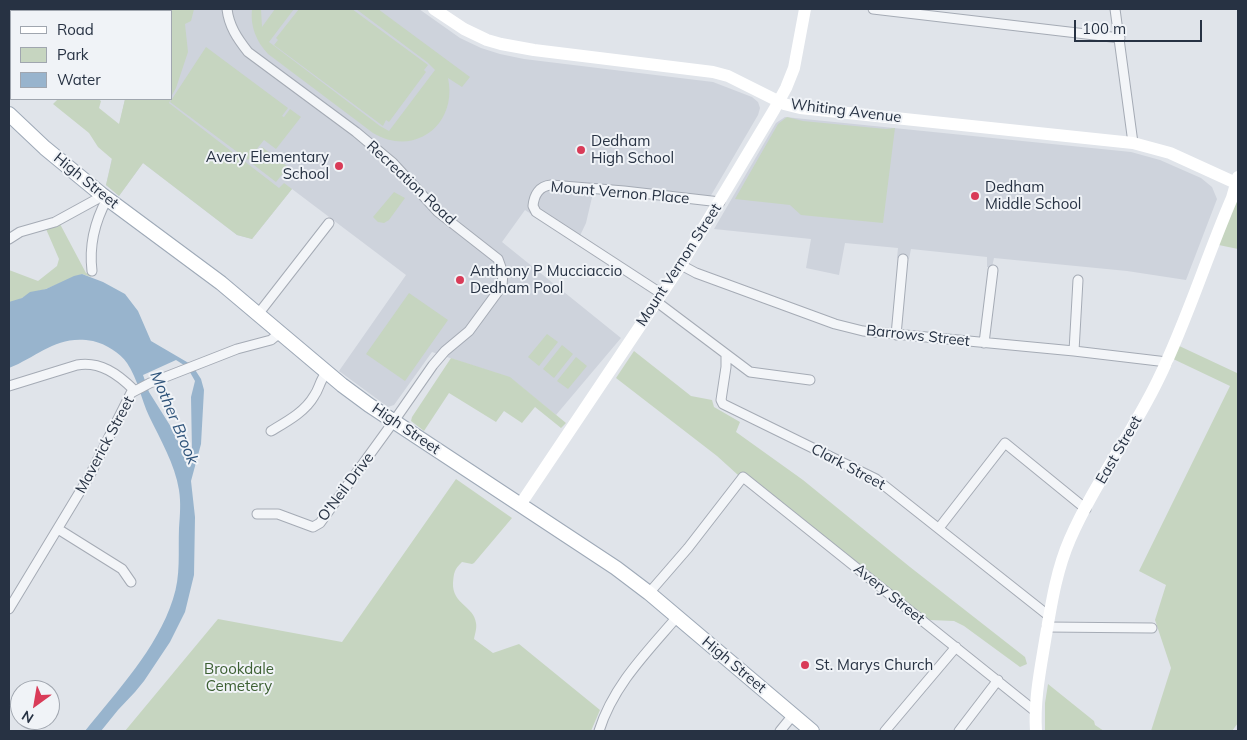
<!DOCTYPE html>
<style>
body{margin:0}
#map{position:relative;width:1247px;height:740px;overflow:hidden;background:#e0e4ea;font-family:Mulish,sans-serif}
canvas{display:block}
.frame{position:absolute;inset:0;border:10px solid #273243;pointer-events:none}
.legend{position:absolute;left:10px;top:10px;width:162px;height:90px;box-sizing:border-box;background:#f0f3f7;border:1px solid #a0a6af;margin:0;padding:6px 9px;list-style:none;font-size:15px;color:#273243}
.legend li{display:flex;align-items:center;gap:10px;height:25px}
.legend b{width:25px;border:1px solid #a0a6af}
.north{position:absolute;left:10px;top:680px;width:50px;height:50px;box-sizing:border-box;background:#f0f3f7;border:1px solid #a0a6af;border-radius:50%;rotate:212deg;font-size:14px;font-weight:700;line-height:20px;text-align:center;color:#273243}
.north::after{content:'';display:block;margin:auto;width:18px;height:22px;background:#d93b58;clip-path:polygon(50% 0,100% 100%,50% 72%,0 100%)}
.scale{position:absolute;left:1074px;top:20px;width:128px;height:22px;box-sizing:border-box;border:2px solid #273243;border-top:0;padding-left:6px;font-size:15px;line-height:18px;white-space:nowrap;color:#273243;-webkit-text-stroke:4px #f0f3f7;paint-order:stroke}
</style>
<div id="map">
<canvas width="1247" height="740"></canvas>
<div class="frame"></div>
<ul class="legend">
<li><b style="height:6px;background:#fff"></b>Road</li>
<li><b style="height:14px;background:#c6d5c0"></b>Park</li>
<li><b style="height:14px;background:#98b4cd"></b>Water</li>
</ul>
<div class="north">N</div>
<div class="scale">100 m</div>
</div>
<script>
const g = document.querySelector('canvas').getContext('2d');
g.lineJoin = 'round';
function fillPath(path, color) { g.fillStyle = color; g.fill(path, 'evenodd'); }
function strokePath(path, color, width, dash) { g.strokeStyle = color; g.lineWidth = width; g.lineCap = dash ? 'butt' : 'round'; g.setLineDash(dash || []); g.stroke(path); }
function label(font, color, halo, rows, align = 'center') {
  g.font = font + ' Mulish,sans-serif'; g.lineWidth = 4; g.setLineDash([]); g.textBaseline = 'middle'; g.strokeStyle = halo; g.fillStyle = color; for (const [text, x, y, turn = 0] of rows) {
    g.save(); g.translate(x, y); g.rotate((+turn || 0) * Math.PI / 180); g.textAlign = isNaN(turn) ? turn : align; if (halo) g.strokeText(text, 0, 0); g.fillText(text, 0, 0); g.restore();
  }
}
fillPath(new Path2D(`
 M143 9H419L460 38 481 48 500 54 524 59 713 82 752 97 758 102 760 108 758 115 706 204 593 193 586 223 576 244 525 210 502 242 621 338 556 415 510 378 432 352 394 405 388 407 339 371 406 275 292 189 252 239 237 235 143 163 119 196 106 185 125 99H171V11Z
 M785 117 1131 152 1160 160 1201 178 1212 187 1217 199 1186 280 1127 271 994 258 992 267H987V257L911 249 909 259 897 258 898 248 845 243 839 275 806 268 811 239 714 229 776 123Z`), '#ced3dc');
fillPath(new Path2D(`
 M140 9H194L191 21 185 24 188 52 176 88 171 97V11H140Z
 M252 9H261L262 27 275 9H294L269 42 380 126 389 131 435 70 427 62 356 9H378L470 77 462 87 448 78C458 124 415 158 373 133L268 54C256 41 250 26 252 9Z
 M299 9H352L428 65 424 70 426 72 389 122 386 120 383 126 274 45 278 40 276 38Z
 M206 47 288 108 282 116 284 117 290 109 301 117 276 149 264 140 248 160 170 102Z
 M58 99H98L101 101 99 108 119 124 125 99H171L169 103 279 188 284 183 292 189 252 239 237 235 143 163 119 196 106 185 112 159 98 147 89 133 53 104Z
 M787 117 803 121 886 129 895 128 883 223 801 215 790 205 735 199 778 124Z
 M262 147 288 167 276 182 250 162Z
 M1238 184V249L1214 244Z
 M394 192 405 198 389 220 384 223 378 222 373 217Z
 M60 224 86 273 90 274 91 277 82 274 46 289 35 292 9 304V270L38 281 57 266 59 259 46 229Z
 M409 293 448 320 405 381 366 354Z
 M547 334 558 342 539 366 528 357Z
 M1175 344 1237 373 1238 370V723L1232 731H1151L1171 668 1155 620 1166 585 1139 571 1230 386 1169 357Z
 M562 345 573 354 554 378 543 369Z
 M634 351 691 396 712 400 714 407 740 422 736 432 803 480 910 567 1025 657 1027 664 1020 667 964 626 954 621 929 620 752 478 742 473 738 475 717 456 616 378Z
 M576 357 587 366 568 389 557 381Z
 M451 358 510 377 566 423 561 428 535 407 522 423 504 411 496 422 449 393 424 431 411 421 412 417Z
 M456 479 512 518 474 563 472 564 462 562C454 570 454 572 453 583 452 604 474 606 476 623 477 628 475 634 474 639L493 653 519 644 600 710 591 731H125L218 619 342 642Z
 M1048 684 1094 721 1095 725 1104 731H1045V703Z`), '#c6d5c0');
fillPath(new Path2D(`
 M82 274 103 282 125 294 138 311 151 341 192 365 201 379 204 390 201 444 191 481 195 517 194 575 185 612 170 642 144 681 135 692 118 710 101 731H85C117 691 157 649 173 599 181 576 178 552 179 528 180 515 181 503 179 490 175 464 160 439 149 416 141 399 138 379 127 363 120 353 106 344 93 341 57 334 39 356 9 368V302L22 298 30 292 46 289 74 276ZM176 360 187 367 195 381 191 397 192 452 190 458 187 460 171 427 149 392 143 375Z`), '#98b4cd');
const street = new Path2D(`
 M227 9C229 26 237 38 248 52L356 132 393 163 438 212 498 259 503 273 502 286 469 331 445 351 433 365 394 421 320 523 313 527 278 514H257
 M873 9 1120 38
 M1115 9 1133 143
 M9 55 11 54
 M9 239 20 232 55 222 97 199 101 194
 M681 265 696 273 835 324 863 331 1074 351 1167 362
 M92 271C89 246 95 221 107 199
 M662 294 536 212 533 206C534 195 539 186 551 185L624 191 720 202
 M657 302 750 372 810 380
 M259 313 329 223
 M896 335 903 259
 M984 343 993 270
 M1074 351 1078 280
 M726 354V367L721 400 723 404 876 479 1049 616
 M9 386 77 365C100 361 118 374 134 390
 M271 431C286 422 305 412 314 396 320 388 319 381 327 372
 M939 528 1005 443 1086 509
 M58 529 122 569 131 582
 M649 593 688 548 743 477 1035 711
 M9 609 90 475 131 393 150 383 237 349 271 340 281 332
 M1047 627 1152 628
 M599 731C613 686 646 653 677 617
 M780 731 793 715
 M885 731 956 647
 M959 731 998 680`);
const primary = new Path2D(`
 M9 114 45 148 101 194 221 283 342 385 369 405 616 568 649 593 812 731`);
strokePath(street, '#a5abb5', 11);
strokePath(primary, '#9ea9b7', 16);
strokePath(street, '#f3f5f8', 9);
strokePath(new Path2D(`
 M434 9 464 29 487 40 501 44 534 50 713 72 728 76 784 104 800 108 1133 143 1170 153 1238 184
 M520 505 681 265 774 110 786 88 794 68 805 9
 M1036 731C1034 701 1040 671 1045 641 1051 606 1056 571 1070 539 1094 484 1132 434 1158 380 1187 321 1206 258 1232 198L1238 177`), '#fff', 12);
strokePath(primary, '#fff', 14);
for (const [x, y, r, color] of [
 [581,150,5,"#d93b58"],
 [339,166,5,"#d93b58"],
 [975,196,5,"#d93b58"],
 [460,280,5,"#d93b58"],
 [805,665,5,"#d93b58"]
]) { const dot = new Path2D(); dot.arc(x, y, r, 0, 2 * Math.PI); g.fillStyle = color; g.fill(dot); strokePath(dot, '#f0f3f7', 2); }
label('15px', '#273243', '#f0f3f7', [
 ["Whiting Avenue",846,111,7],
 ["High Street",86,181,39],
 ["Recreation Road",411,183,43],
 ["Mount Vernon Place",620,193,5],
 ["Mount Vernon Street",679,265,-57],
 ["Barrows Street",918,336,6],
 ["High Street",406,429,34],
 ["Maverick Street",105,445,-62],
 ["East Street",1119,450,-60],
 ["Clark Street",848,467,28],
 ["O'Neil Drive",346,487,-53],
 ["Avery Street",889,594,39],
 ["High Street",734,665,40]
]);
label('15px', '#273243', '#f0f3f7', [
 ["Dedham",591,141],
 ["High School",591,158],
 ["Avery Elementary",329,157,"right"],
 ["School",329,174,"right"],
 ["Dedham",985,187],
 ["Middle School",985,204],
 ["Anthony P Mucciaccio",470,271],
 ["Dedham Pool",470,288],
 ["St. Marys Church",815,665]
], 'left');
label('15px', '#3d6033', '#f0f3f7', [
 ["Brookdale",239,669],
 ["Cemetery",239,686]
]);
label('italic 16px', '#2e537a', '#f0f3f7', [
 ["Mother Brook",174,418,67]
]);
</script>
